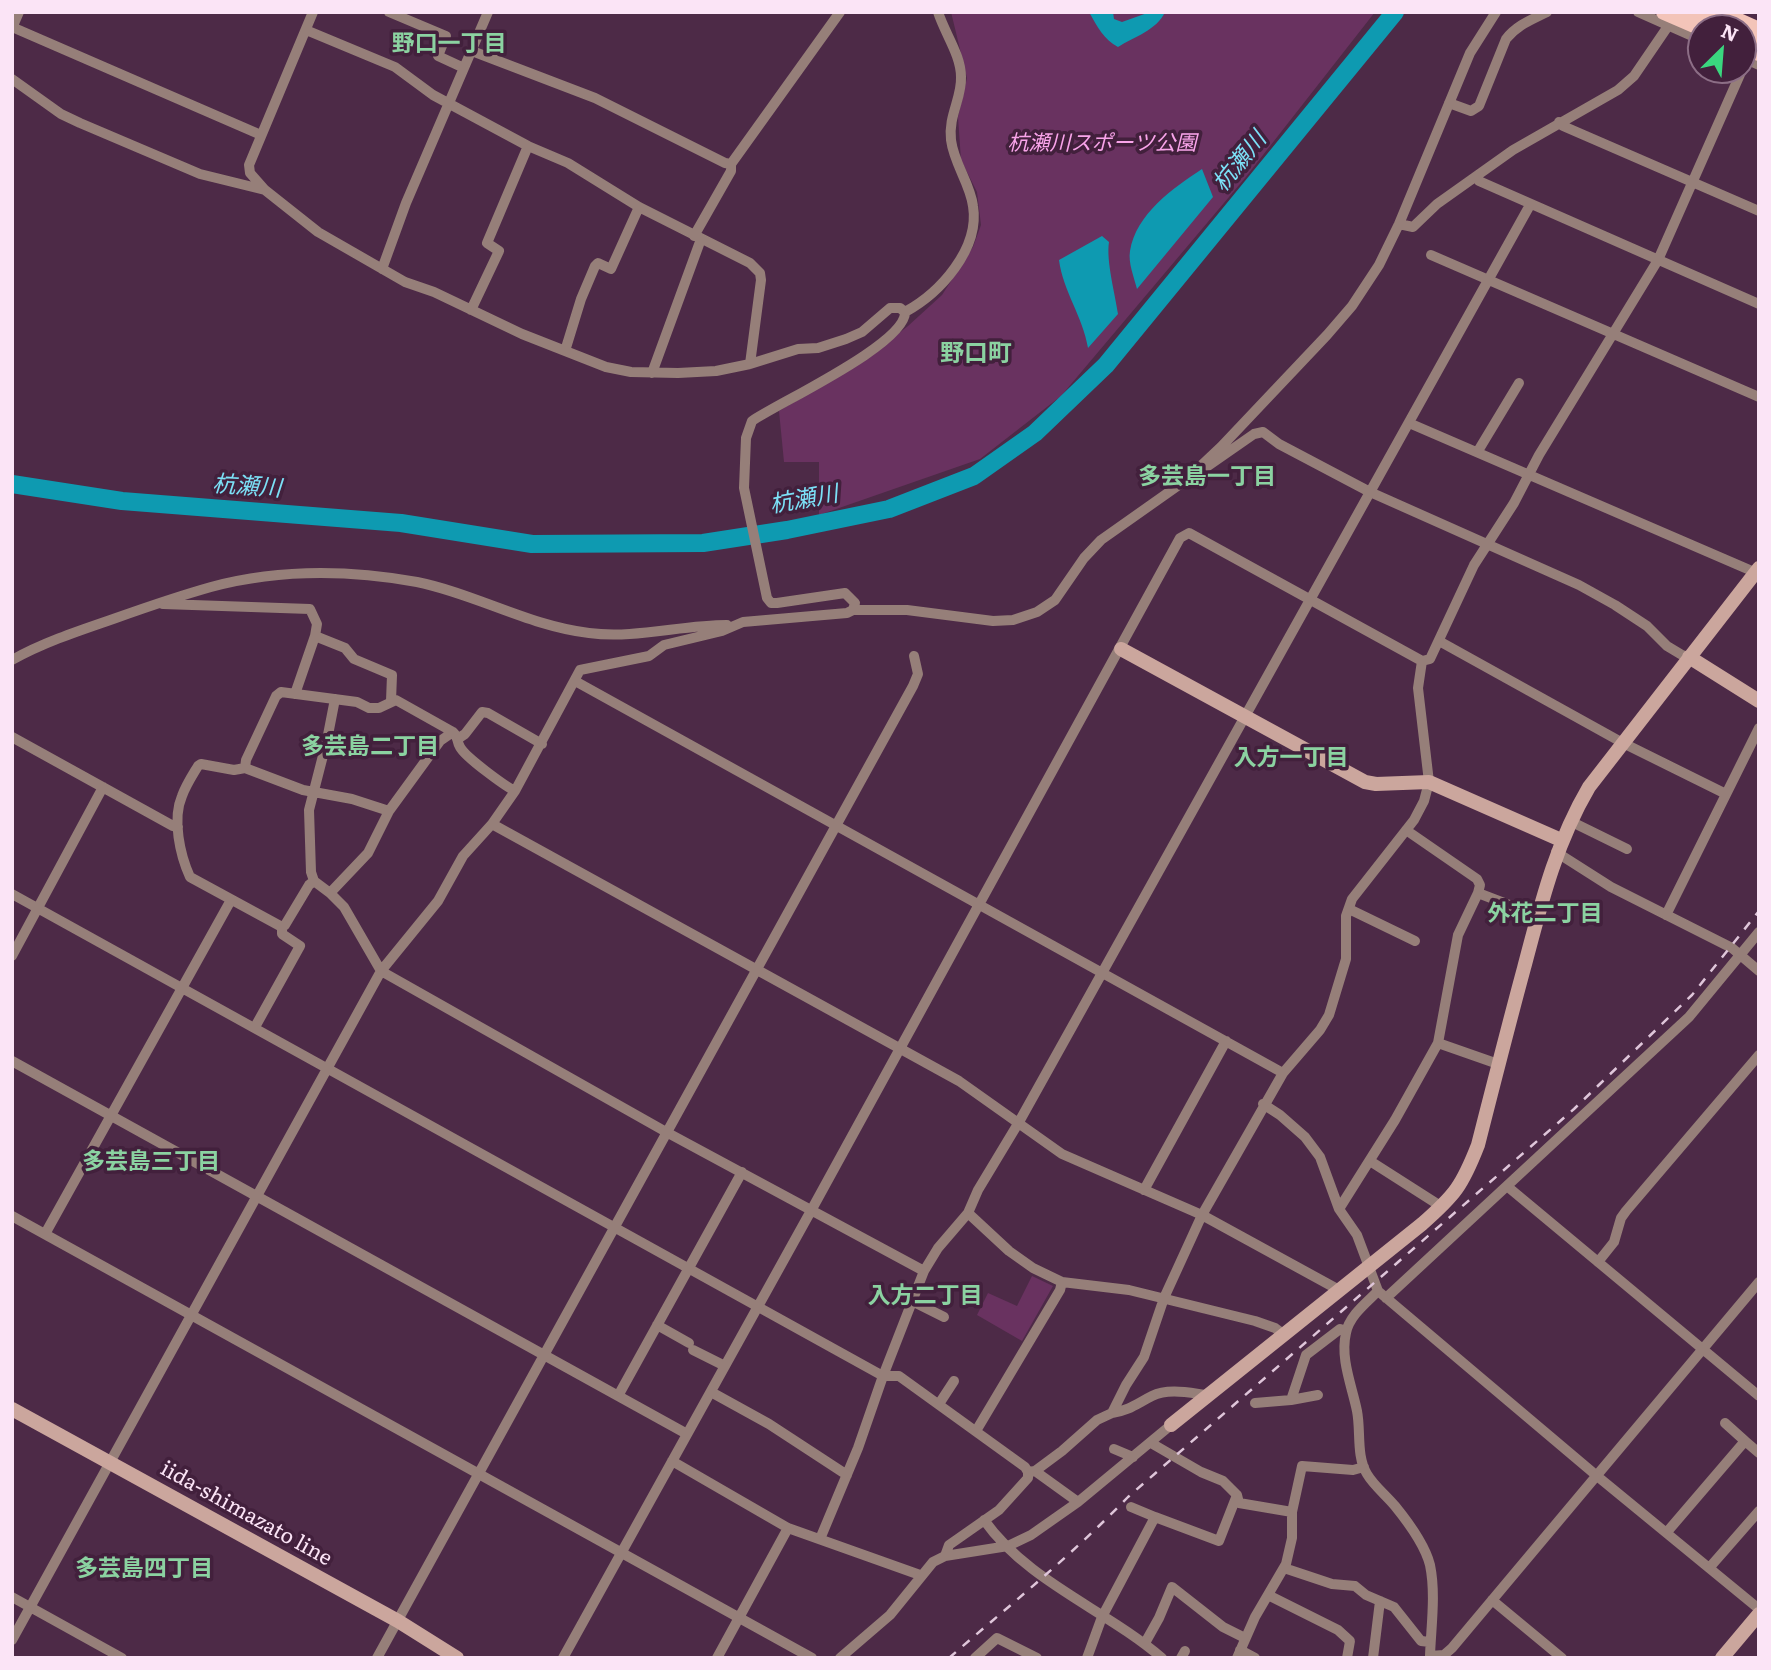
<!DOCTYPE html>
<meta charset="utf-8">
<style>
body{margin:0}
#map{position:relative;width:1771px;height:1670px;overflow:hidden;background:#4d2a47;font-family:Literata,serif}
canvas{display:block}
.frame{position:absolute;inset:0;border:14px solid #fbe4f6;pointer-events:none}
.north{position:absolute;left:1687px;top:14px;width:70px;height:70px;box-sizing:border-box;background:#42203c;border:2px solid #8c6e86;border-radius:50%;rotate:25deg;font-size:19px;font-weight:700;line-height:28px;text-align:center;color:#fbe4f6}
.north::after{content:'';display:block;margin:auto;width:24px;height:32px;background:#3ad77f;clip-path:polygon(50% 0,100% 100%,50% 72%,0 100%)}
</style>
<div id="map">
<canvas width="1771" height="1670"></canvas>
<div class="frame"></div>
<div class="north">N</div>
</div>
<script>
const g = document.querySelector('canvas').getContext('2d');
g.lineJoin = 'round';
function fillPath(path, color) { g.fillStyle = color; g.fill(path, 'evenodd'); }
function strokePath(path, color, width, dash) { g.strokeStyle = color; g.lineWidth = width; g.lineCap = dash ? 'butt' : 'round'; g.setLineDash(dash || []); g.stroke(path); }
function label(font, color, halo, rows, align = 'center') {
  g.font = font + ' Literata,"Noto Sans JP",serif'; g.lineWidth = 7; g.setLineDash([]); g.textBaseline = 'middle'; g.strokeStyle = halo; g.fillStyle = color; for (const [text, x, y, turn = 0] of rows) {
    g.save(); g.translate(x, y); g.rotate((+turn || 0) * Math.PI / 180); g.textAlign = isNaN(turn) ? turn : align; if (halo) g.strokeText(text, 0, 0); g.fillText(text, 0, 0); g.restore();
  }
}
fillPath(new Path2D(`
 M951 12H1375L1245 178 1061 396 980 459 819 515V462H784L779 411 862 362 908 326 942 295 973 247 981 225 977 192 961 160 958 117 967 78Z
 M1032 1276 1053 1286 1022 1341 977 1315 988 1293 1017 1306Z`), '#693260');
fillPath(new Path2D(`
 M1089 12H1113L1114 19 1122 22 1150 12H1165C1157 30 1134 37 1118 47 1104 40 1097 26 1089 12Z
 M1202 169 1213 197 1137 289C1134 277 1128 263 1130 251 1136 214 1173 188 1202 169Z
 M1102 236 1109 242C1106 261 1115 293 1118 314L1088 348C1083 317 1063 291 1059 260Z`), '#0e9ab1');
strokePath(new Path2D(`
 M12 484 122 501 401 523 532 544 703 543 787 530 889 509 974 476 1035 433 1106 365 1395 12`), '#0e9ab1', 18);
strokePath(new Path2D(`
 M389 12 446 36 438 56 464 68
 M1638 12 1701 40
 M12 27 261 135
 M12 28 19 12
 M306 30 395 67 433 95 528 146 568 163 639 207 750 263 760 273 761 280 750 364
 M472 51 595 98 725 163 731 164 840 12
 M1743 58 1759 65
 M12 79 61 114 80 123 200 174 265 190 318 232 405 282 434 292 522 334 606 367 631 372 678 373 716 371 750 364 798 349 818 348 846 339 862 332 890 308H900L905 312C906 344 778 403 752 421L746 438 744 488 767 598 771 603H777L845 593 855 603 853 610
 M1449 103 1471 111 1479 106 1506 39C1517 25 1531 20 1547 12
 M1559 122 1563 126 1759 211
 M1477 176 1479 181 1759 304
 M265 190 250 173 249 165 313 12
 M1399 224 1413 227 1437 204 1513 150 1618 90 1634 76 1677 13
 M694 236 731 171V164
 M1431 255 1759 397
 M382 269 406 203 488 12
 M471 310 499 251 487 243 528 146
 M905 312C940 293 980 249 973 206 970 183 954 164 951 140 948 116 962 98 961 77 961 55 945 34 938 12
 M565 351 581 299 595 266 598 263 611 269 639 207
 M652 373 701 239
 M1409 423 1759 574
 M1478 451 1519 383
 M1208 466 1254 434 1263 432 1279 444 1370 492 1579 585 1615 605 1647 626 1667 646 1682 655 1689 657
 M163 604 310 609 317 624 315 636
 M1439 641 1623 743 1726 794
 M12 660C44 642 81 630 116 618 147 607 179 596 211 587 278 569 350 570 417 582 476 594 529 626 589 633 635 639 681 625 727 625
 M575 681 1283 1073
 M295 694 315 636 345 648 354 659 392 675 391 701
 M335 699 327 740 309 810 311 872 314 881 330 893 344 907 381 971 668 1133 924 1271
 M12 737 173 826 178 827
 M459 738 465 734 482 712 488 713 542 744
 M245 768 234 770 201 764 198 766C192 776 186 785 182 796 172 819 180 855 190 877L282 927V934L300 946 255 1027
 M389 811 352 799 303 790 245 768 246 760 276 696 281 692 357 702 369 708H379L396 700 453 732C459 738 456 740 460 747 465 757 505 786 515 791
 M1570 821 1627 849
 M492 824 959 1081 1062 1154 1202 1215 1339 1290
 M1406 830 1477 879 1480 885 1478 893 1538 916
 M1556 852 1611 887 1732 948 1759 971
 M330 893 368 853 389 811 440 741 453 732
 M12 894 883 1376H899L1025 1467 1028 1472
 M1349 909 1415 941
 M1666 915 1759 728
 M282 927 285 925 309 885 314 881
 M12 956 103 787
 M1438 1043 1498 1064
 M12 1061 687 1434
 M1263 1104 1280 1115 1305 1137 1320 1157 1339 1209 1357 1235 1378 1291 1597 1476 1759 1609
 M1370 1161 1442 1207
 M1508 1187 1759 1396
 M1144 1190 1226 1041
 M1339 1209 1395 1120 1438 1043 1458 935 1478 893
 M968 1213 1009 1251 1033 1268 1062 1282 1129 1290 1255 1321 1275 1328 1283 1334
 M12 1216 812 1658
 M45 1234 231 900
 M1598 1262 1614 1242 1621 1218 1626 1211 1759 1055
 M1378 1291C1366 1303 1349 1316 1346 1333 1340 1359 1352 1386 1357 1411 1361 1431 1356 1456 1367 1474 1374 1486 1386 1495 1395 1506 1408 1522 1425 1545 1430 1565 1436 1594 1431 1627 1430 1656
 M1386 1298 1689 1017 1759 932
 M912 1301 944 1317
 M657 1325 689 1343
 M693 1350 725 1366
 M711 1392 769 1424 847 1475
 M618 1396 742 1172
 M1291 1400 1318 1395
 M1255 1403 1291 1400 1306 1355 1340 1329 1346 1331
 M939 1404 954 1381
 M1112 1413C1130 1410 1136 1404 1152 1396 1168 1388 1190 1393 1207 1395
 M1725 1423 1745 1441
 M976 1431 1060 1290 1062 1282
 M1151 1443 1201 1472 1223 1481 1237 1495 1239 1503 1292 1512V1538L1286 1564 1255 1617 1237 1658
 M1114 1449 1133 1457
 M672 1461 788 1528 920 1575
 M1035 1471 1078 1502
 M1028 1472 1035 1471 1062 1451 1097 1420 1112 1413 1126 1385 1144 1357 1164 1298 1202 1215 1283 1073 1320 1030 1329 1015 1346 959V916L1352 899 1414 820 1424 801 1429 782 1418 688 1422 661 1430 659 1474 565 1514 503 1539 455 1658 260 1742 70
 M1131 1507 1155 1517
 M1292 1512 1302 1466 1353 1470 1364 1467
 M984 1520C1028 1582 1105 1609 1162 1658
 M1667 1532 1745 1441 1759 1453
 M820 1539 858 1448 883 1376 924 1271 938 1248 968 1213 978 1190 1019 1122 1530 205
 M945 1556 949 1545 999 1510 1028 1478V1472
 M1710 1567 1759 1511
 M1284 1568 1332 1584 1355 1586 1366 1595 1394 1607 1421 1641 1430 1642
 M1268 1595 1338 1630 1350 1641 1347 1658
 M12 1597 122 1658
 M1492 1600 1562 1658
 M12 1640 381 971 438 901 463 856 492 824 515 791 580 670 649 656 664 645 722 631 743 622 847 613 853 610H907L993 621 1013 620 1037 612 1055 600 1084 558 1101 540 1186 480 1221 447 1327 335 1352 306 1379 265 1399 224 1470 53 1496 12
 M1145 1643 1159 1618 1172 1587 1223 1627 1245 1638
 M1240 1650 1255 1658
 M377 1658 913 686 918 674 914 656
 M563 1658 812 1209 1180 538 1189 533 1422 661
 M717 1658 788 1528
 M840 1658 890 1615 933 1562 945 1556 1008 1546 1031 1535 1078 1502 1171 1425
 M975 1658 997 1638 1037 1658
 M1087 1658 1102 1617 1155 1517 1219 1541 1237 1495
 M1181 1658 1185 1651
 M1373 1658 1380 1601
 M1430 1658V1656L1444 1655 1452 1648 1759 1282`), '#967f79', 10);
strokePath(new Path2D(`
 M1121 649 1365 782 1376 784 1429 782 1561 840
 M1689 657 1759 701
 M12 1409 398 1621 457 1658
 M1171 1425 1422 1224C1455 1195 1462 1186 1478 1145 1493 1086 1508 1027 1524 968 1541 904 1555 845 1589 787L1759 568
 M1722 1658 1759 1614`), '#cba69d', 14);
strokePath(new Path2D(`
 M1691 12 1727 28
 M1719 12 1759 30
 M1743 47 1759 53`), '#f3c4b9', 16);
strokePath(new Path2D(`
 M949 1658C1010 1605 1072 1555 1128 1497L1574 1109 1692 995 1759 911`), '#dfc6da', 2.5, [9, 9]);
strokePath(new Path2D(`
 M1664 12 1701 28
 M1743 35 1759 42`), '#f3c4b9', 16);
label('italic 21px', '#f9a4ea', '#42203c', [
 ["杭瀬川スポーツ公園",1102,144]
]);
label('21px', '#fbe4f6', '#42203c', [
 ["iida-shimazato line",246,1514,29]
]);
label('bold 23px', '#8bd2a1', '#42203c', [
 ["野口一丁目",449,44],
 ["多芸島一丁目",1207,477],
 ["多芸島二丁目",370,747],
 ["入方一丁目",1291,758],
 ["外花二丁目",1545,914],
 ["多芸島三丁目",151,1162],
 ["入方二丁目",925,1296],
 ["多芸島四丁目",144,1569]
]);
label('italic 23px', '#7ce1f7', '#42203c', [
 ["杭瀬川",1240,162,-51],
 ["杭瀬川",247,487,4],
 ["杭瀬川",804,500,-10]
]);
label('bold 24px', '#8bd2a1', '#42203c', [
 ["野口町",976,354]
]);
</script>
